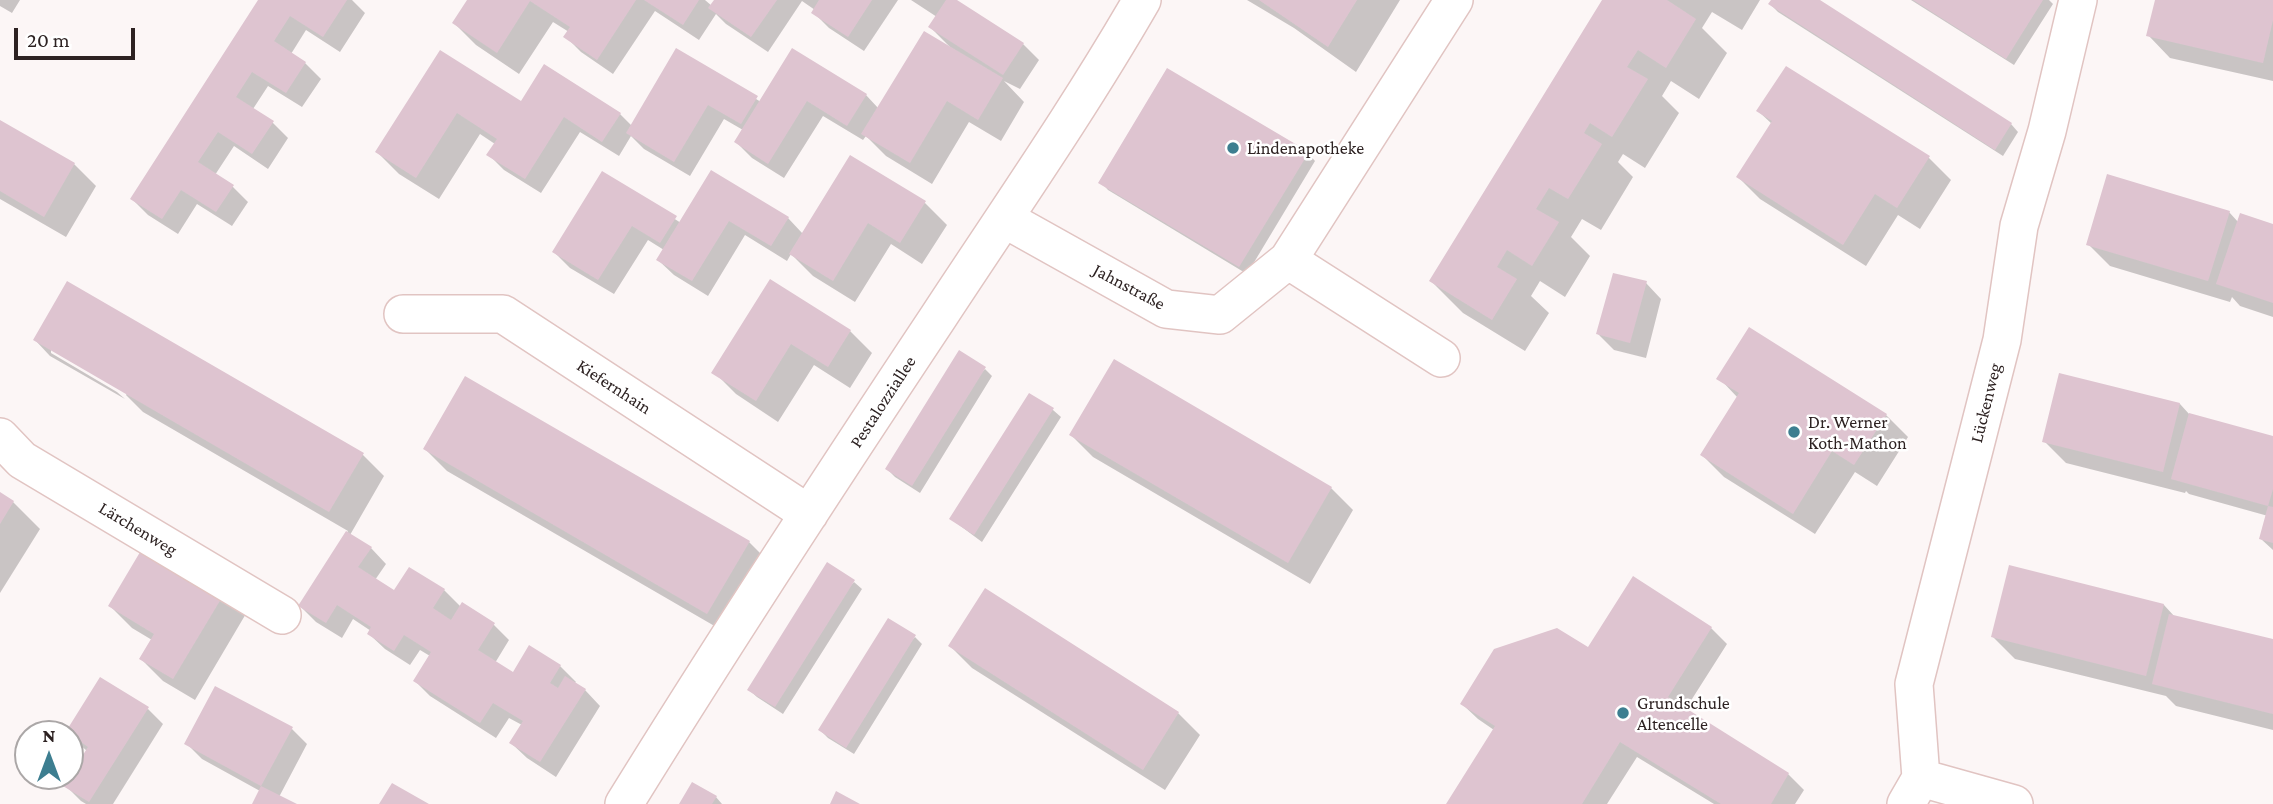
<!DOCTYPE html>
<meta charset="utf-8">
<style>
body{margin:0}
#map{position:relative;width:2273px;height:804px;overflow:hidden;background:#fcf6f6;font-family:"Crimson Pro",serif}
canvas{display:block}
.north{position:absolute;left:14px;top:720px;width:70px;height:70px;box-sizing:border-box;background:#fff;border:2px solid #aba7a7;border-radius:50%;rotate:0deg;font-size:19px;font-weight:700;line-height:28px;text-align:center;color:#2d2222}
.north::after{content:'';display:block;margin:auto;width:24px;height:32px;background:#3d7e90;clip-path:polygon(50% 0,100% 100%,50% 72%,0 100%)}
.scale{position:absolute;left:14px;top:28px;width:121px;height:32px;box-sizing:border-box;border:4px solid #2d2222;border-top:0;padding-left:9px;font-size:21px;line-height:24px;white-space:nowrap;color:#2d2222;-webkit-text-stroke:5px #fff;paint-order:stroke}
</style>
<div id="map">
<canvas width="2273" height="804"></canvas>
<div class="north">N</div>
<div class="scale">20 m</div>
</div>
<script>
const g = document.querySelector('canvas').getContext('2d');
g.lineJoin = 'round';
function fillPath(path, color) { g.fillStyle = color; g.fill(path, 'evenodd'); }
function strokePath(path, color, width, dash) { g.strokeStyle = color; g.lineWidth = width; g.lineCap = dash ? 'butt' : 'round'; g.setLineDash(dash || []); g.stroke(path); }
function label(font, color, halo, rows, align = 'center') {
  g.font = font + ' "Crimson Pro",serif'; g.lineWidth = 5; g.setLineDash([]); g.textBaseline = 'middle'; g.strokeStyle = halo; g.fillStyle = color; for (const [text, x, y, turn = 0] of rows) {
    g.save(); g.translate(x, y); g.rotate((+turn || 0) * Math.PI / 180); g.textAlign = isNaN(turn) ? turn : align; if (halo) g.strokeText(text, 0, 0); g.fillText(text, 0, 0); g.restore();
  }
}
fillPath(new Path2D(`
 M0 0H20L12 13 0 6Z
 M260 0H352L365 13 340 52 306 30 291 54 305 63 321 79 302 107 268 86 253 109 272 122 288 138 268 169 234 146 215 175 233 187 248 202 232 226 197 204 178 234 148 215 132 199Z
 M469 0H705L712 6 716 0H898L864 51 829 28 813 12 815 10 802 1 768 52 726 24 716 14 699 40 655 11 613 74 581 52 565 36 569 32 553 22 519 74 476 45 454 23Z
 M911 0H954L1023 44 1039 60 1020 89 1004 81 1024 102 1001 141 969 122 932 184 886 156 866 136 863 140 823 116 784 178 752 158 736 142 743 130 724 119 690 176 644 149 631 136 619 156 580 132 541 193 504 170 489 155 495 144 480 134 439 199 399 174 377 152 440 53 520 103 620 114 632 126 677 51 761 102 866 95 879 109 950 47 930 27 937 17Z
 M1247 0H1400L1356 72 1294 28Z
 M1604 0H1760L1742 30 1712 12 1702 28 1727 53 1699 99 1671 81 1662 96 1679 113 1645 168 1623 154 1618 162 1633 177 1601 230 1582 219 1571 237 1590 256 1565 297 1540 281 1531 296 1549 313 1525 351 1463 313 1431 281Z
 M1773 0H1817L2011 124 2018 132 2003 156 1778 12 1770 4Z
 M1911 0H2049L2053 4 2014 65Z
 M2157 0H2273V81L2170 58 2148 35Z
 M1786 68 1929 158 1951 180 1920 229 1898 215 1866 266 1760 199 1738 177 1772 124 1758 111Z
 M0 122 74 164 96 186 66 237 0 199Z
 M1308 153 1315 161 1247 274 1108 190 1101 182Z
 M603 173 681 223 788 218 803 234 925 203 947 225 922 264 891 244 855 302 813 276 791 254 787 261 745 235 708 296 674 275 658 260 664 250 648 240 614 294 570 268 554 252Z
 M2229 212 2239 223 2273 226V317L2240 306 2232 297 2230 302 2110 266 2088 244Z
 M770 282 850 331 872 353 850 388 814 365 778 422 736 394 714 372Z
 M1646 283 1661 299 1646 358 1614 350 1598 334Z
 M35 340 362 454 384 476 350 535 371 548 386 564 375 580 395 593 444 590 461 607 494 625 509 640 495 663 513 674 560 666 576 682 574 684 585 690 600 706 556 777 527 758 511 743 522 725 509 718 496 738 430 696 415 681 430 656 420 650 410 665 385 649 369 634 371 631 353 619 342 638 316 622 300 606 348 531 143 412 126 395 127 393 51 349V353L117 392 125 399 50 356Z
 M985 369 992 376 920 493 895 477 887 469Z
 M1719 378 1886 415 1908 437 1877 486 1855 472 1815 534 1724 477 1702 455 1738 398Z
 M1029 395 1053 410 1061 417 982 542 951 519Z
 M2180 404 2190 415 2273 438V550L2261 539 2268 516 2189 494 2186 491 2185 493 2066 463 2044 441Z
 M1071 435 1331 488 1353 510 1310 584 1093 457Z
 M425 449 749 542 771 564 730 635 447 471Z
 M0 494 13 502 40 529 0 593Z
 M147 544 247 612 195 700 163 681 141 659 152 640 132 628 110 606Z
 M854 582 862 589 783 714 757 697 749 690Z
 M985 591 1178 713 1200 735 1165 790 972 668 950 646Z
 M2164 605 2175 617 2273 641V730L2176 706 2166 696 2015 659 1993 637Z
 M1711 628 1727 644 1685 710 1788 774 1804 790 1795 804H1714L1637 757 1607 804H1449L1494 730 1478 719 1462 704 1589 649Z
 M915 637 922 644 854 754 828 738 820 730Z
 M148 709 163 724 113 804H86L81 801 66 786 87 751 67 733Z
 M292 729 307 744 279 797 293 804H254L260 791 202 759 186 743Z
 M716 797 722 804H681Z`), '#0003');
fillPath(new Path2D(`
 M258 0H347L323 37 290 16 274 41 306 62 286 93 252 72 236 97 274 121 252 154 218 132 198 162 234 185 216 212 181 190 162 219 130 199Z
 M467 0H636L597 60 563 37 570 27 530 1 497 53 452 23Z
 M644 0H699L683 25Z
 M714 0H777L751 37 708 8Z
 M819 0H872L848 37 811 13Z
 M946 0H957L1024 43 1003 75 928 27Z
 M1259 0H1357L1328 47Z
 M1602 0H1667L1696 19 1666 68 1638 50 1627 67 1648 79 1612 137 1590 123 1584 133 1602 144 1568 199 1549 188 1536 209 1559 222 1532 266 1507 250 1497 267 1517 279 1492 320 1429 281Z
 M1771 0H1820L2012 123 1995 150 1768 4Z
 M1913 0H2043L2006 59Z
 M2155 0H2273V20L2263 63 2146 36Z
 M924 31 1003 78 978 120 947 101 910 163 861 134Z
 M676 48 758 96 741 124 708 105 674 162 626 133Z
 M792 48 867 94 847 126 807 101 768 164 734 142Z
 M440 50 521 101 544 64 621 113 602 142 564 117 525 179 486 155 497 139 457 113 416 178 375 152Z
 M1786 66 1930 156 1897 208 1875 194 1843 245 1736 177 1772 121 1756 111Z
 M1167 68 1309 152 1239 267 1098 183Z
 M0 120 75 163 44 217 0 191Z
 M850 155 926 201 900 243 868 223 833 281 789 254Z
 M711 170 789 217 771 246 729 221 692 281 656 260Z
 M602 171 677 216 660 243 632 226 598 280 552 252Z
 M2107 174 2230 211 2208 281 2086 245Z
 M2240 213 2273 224V303L2216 284Z
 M1613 273 1647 281 1630 343 1596 334Z
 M770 279 851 330 828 367 791 344 756 401 711 373Z
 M67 281 364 453 329 512 33 340Z
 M1749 327 1887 414 1854 465 1832 451 1793 514 1700 455 1739 393 1716 379Z
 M959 350 986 367 912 486 885 469Z
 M1114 359 1332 487 1288 563 1069 435Z
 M2059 373 2180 403 2163 472 2042 442Z
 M465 376 750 541 707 614 423 449Z
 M1029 393 1054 408 974 535 949 519Z
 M2189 413 2273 436V489L2268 506 2273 507V543L2259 539 2268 506 2171 479Z
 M0 492 14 501 0 524Z
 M346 531 372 547 358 567 394 590 409 567 445 589 433 608 451 620 462 602 495 623 478 650 513 672 529 645 561 665 550 683 558 688 565 676 586 689 540 762 509 743 523 721 493 703 480 723 413 681 431 652 404 635 394 651 367 634 371 627 337 605 326 623 298 606Z
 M146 542 227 589 173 679 139 659 154 634 108 606Z
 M827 562 855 580 775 707 747 690Z
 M2009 565 2164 604 2146 676 1991 637Z
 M1633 576 1712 627 1668 697 1789 773 1771 804H1721L1620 742 1582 804H1446L1495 726 1460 704 1494 649 1557 628 1588 647Z
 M985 588 1179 712 1143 770 948 646Z
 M2169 614 2273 639V714L2152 684Z
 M888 618 916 635 846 748 818 730Z
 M100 677 149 707 89 802 63 786 88 747 70 734 65 733Z
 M215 686 293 727 261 786 184 744Z
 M692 782 717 796 712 804H679Z
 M392 783 429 804H379Z
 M261 786 297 804H252Z
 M836 791 860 804H830Z`), '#dec4d0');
const minor = new Path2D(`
 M1005 219 1166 309 1220 315 1288 260 1454 0
 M1288 260 1441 358
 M403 314H503L809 514
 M0 437 22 460 282 615
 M1921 778 2014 804
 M624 804C726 639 832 477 939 316 1008 211 1079 109 1142 0
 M1906 804 1921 778 1914 684 2002 340 2019 226 2047 131 2078 0`);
strokePath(minor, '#e1c4c2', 40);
strokePath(minor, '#fff', 37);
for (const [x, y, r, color] of [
 [1233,148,7,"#3d7e90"],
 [1794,432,7,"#3d7e90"],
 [1623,713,7,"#3d7e90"]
]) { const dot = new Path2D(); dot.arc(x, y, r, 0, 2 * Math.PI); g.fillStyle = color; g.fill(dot); strokePath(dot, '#fff', 2.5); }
label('18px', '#2d2222', '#fff', [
 ["Lindenapotheke",1247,148],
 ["Dr. Werner",1808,422],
 ["Koth-Mathon",1808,443],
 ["Grundschule",1637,703],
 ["Altencelle",1637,724]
], 'left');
label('18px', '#2d2222', '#fff', [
 ["Jahnstraße",1129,287,28],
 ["Kiefernhain",614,387,33],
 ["Pestalozziallee",883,402,-57],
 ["Lückenweg",1986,403,-76],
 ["Lärchenweg",138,529,31]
]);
</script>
